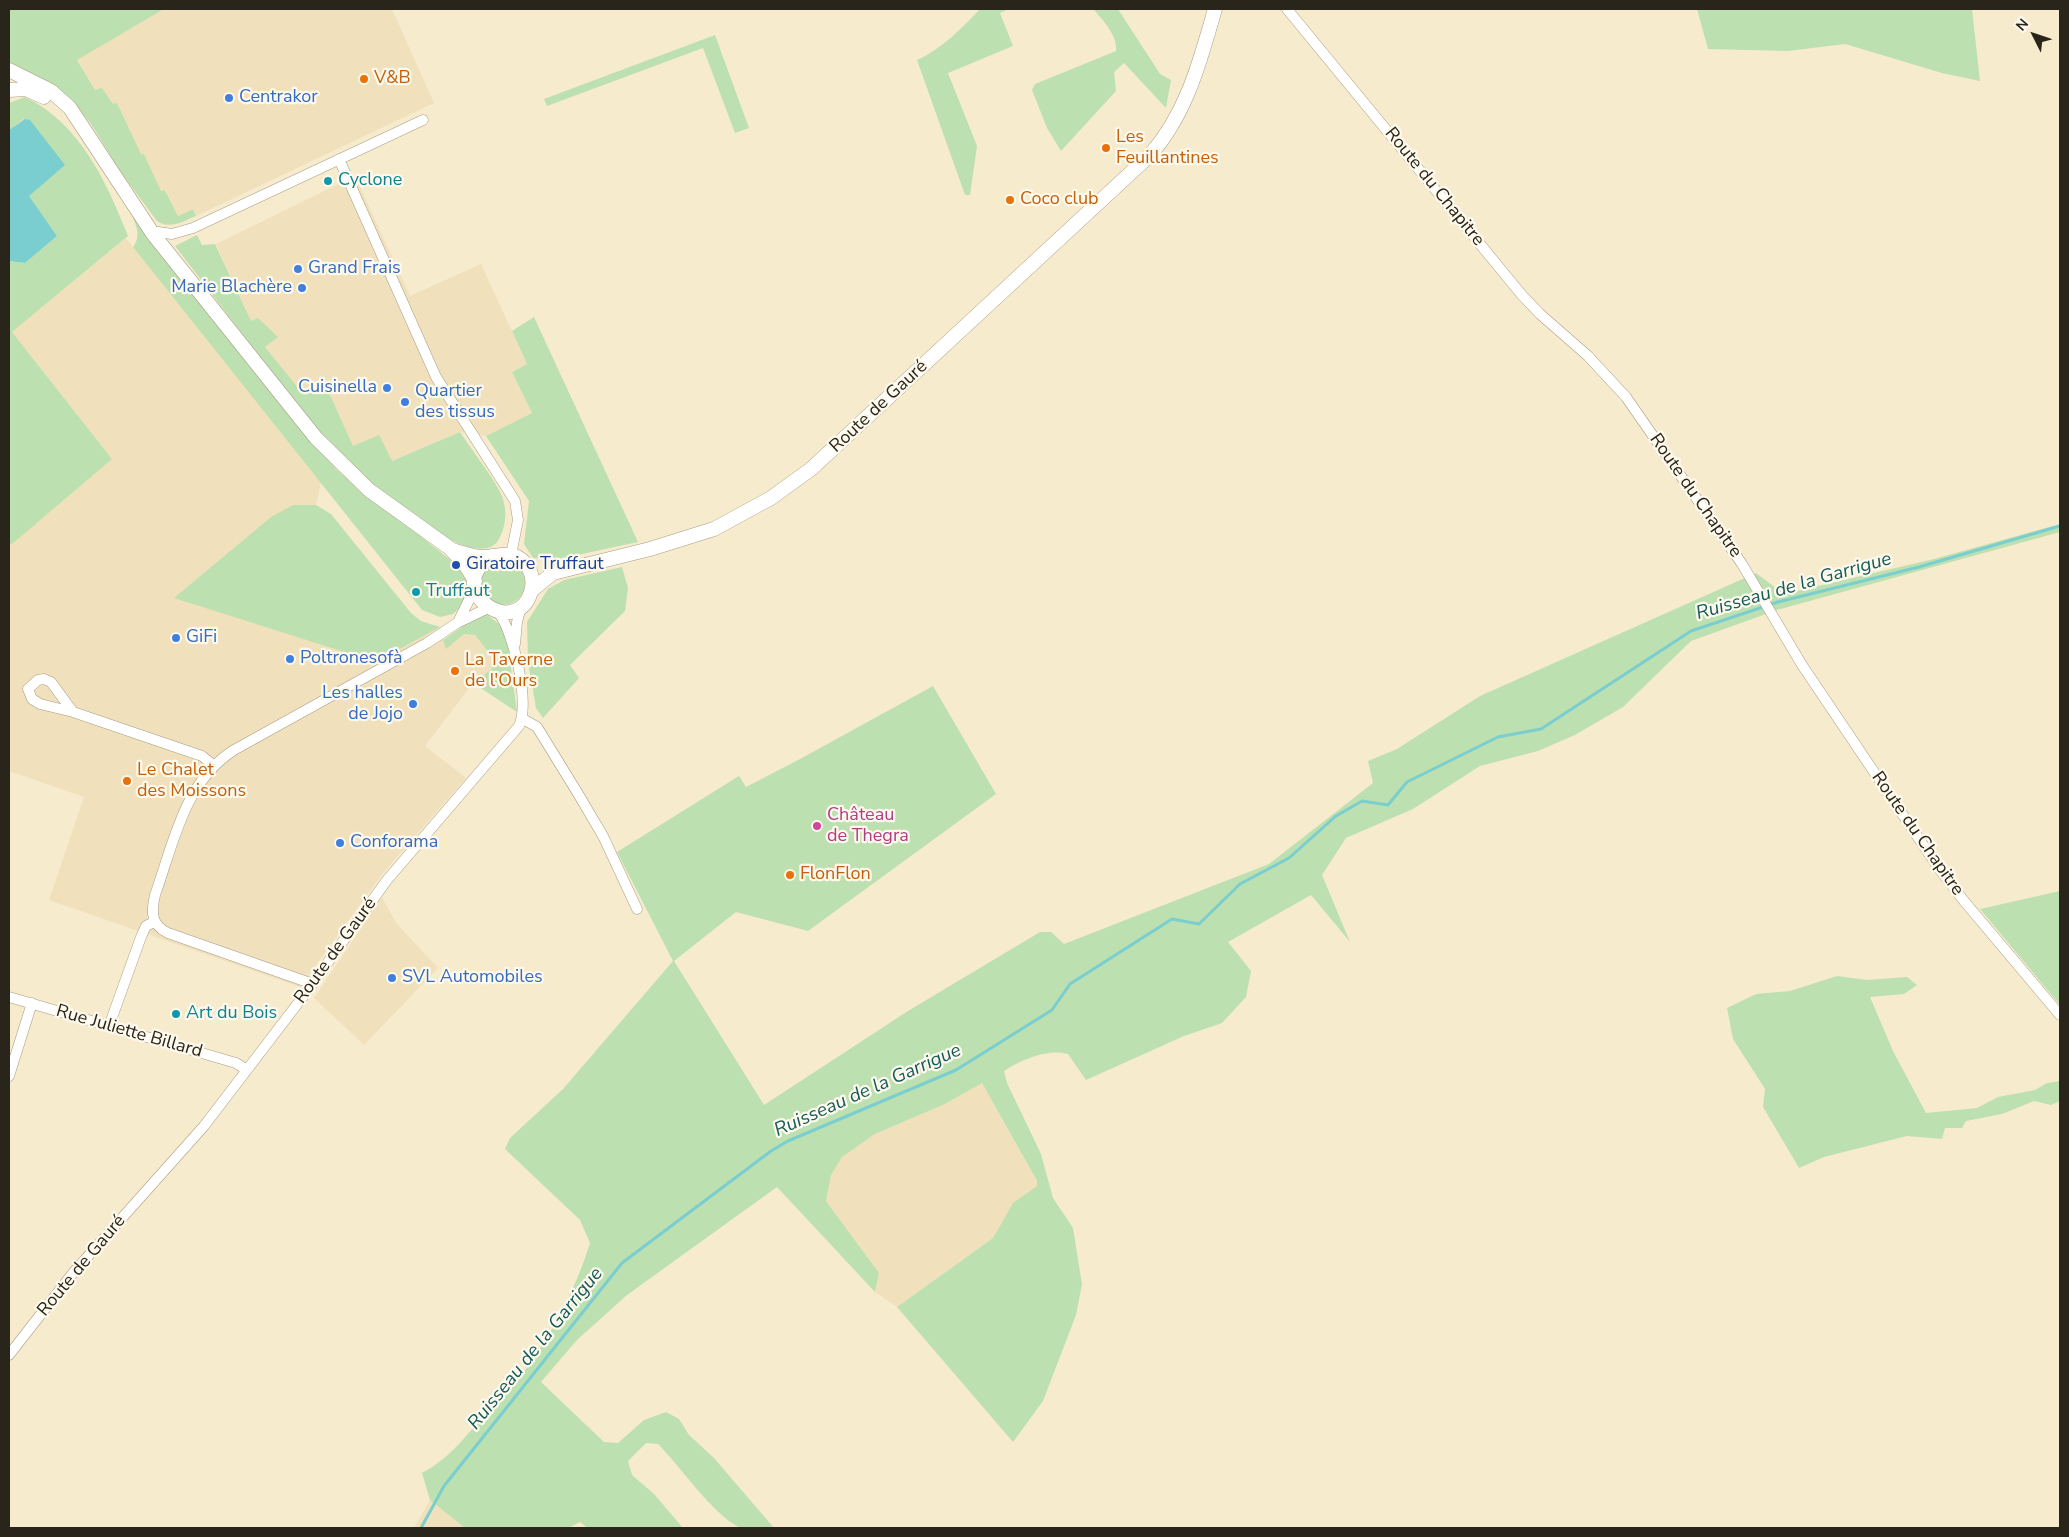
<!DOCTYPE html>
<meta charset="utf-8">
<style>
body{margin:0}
#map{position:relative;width:2069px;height:1537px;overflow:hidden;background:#f7ebce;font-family:"Nunito Sans",sans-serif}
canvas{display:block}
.frame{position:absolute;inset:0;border:10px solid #2a251a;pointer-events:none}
.north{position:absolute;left:2009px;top:10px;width:50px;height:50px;-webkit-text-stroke:4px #fef9ed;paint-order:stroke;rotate:311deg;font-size:14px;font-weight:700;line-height:20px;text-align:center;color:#2a251a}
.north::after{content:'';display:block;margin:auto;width:18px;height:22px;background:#2a251a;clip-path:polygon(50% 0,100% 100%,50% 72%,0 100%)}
</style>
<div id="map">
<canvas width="2069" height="1537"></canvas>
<div class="frame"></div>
<div class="north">N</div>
</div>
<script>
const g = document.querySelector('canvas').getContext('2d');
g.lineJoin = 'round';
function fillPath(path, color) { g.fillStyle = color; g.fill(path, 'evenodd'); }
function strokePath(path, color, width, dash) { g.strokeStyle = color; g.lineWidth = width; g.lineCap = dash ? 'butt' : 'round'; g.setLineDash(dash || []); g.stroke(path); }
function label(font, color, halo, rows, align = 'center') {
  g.font = font + ' "Nunito Sans",sans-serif'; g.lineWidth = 4.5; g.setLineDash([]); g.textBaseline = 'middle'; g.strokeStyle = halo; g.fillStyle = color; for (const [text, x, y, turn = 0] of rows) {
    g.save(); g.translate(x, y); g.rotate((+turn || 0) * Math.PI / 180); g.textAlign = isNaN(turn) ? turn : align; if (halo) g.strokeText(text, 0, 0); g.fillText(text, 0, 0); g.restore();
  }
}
fillPath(new Path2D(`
 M164 9H392L434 103 196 216 193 209 178 216 166 190 161 191 144 154 141 155 117 103 113 105 95 90 77 59Z
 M355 176 410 296 481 264 527 364 512 372 532 413 486 436 460 432 392 461 353 447 326 386 321 384 303 395 265 347 277 337 251 321 216 244Z
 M126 238 321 483 316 505H293L376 662 440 627 446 648 464 634 475 635 493 658 492 669 473 683 425 746 466 778 383 873 300 987 49 900 84 797 9 771V543H12L112 459 12 332Z
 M382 897 396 923 438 968 364 1045 314 998Z
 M982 1083 1037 1182V1186L1013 1203 993 1238 897 1307 875 1292 879 1273 826 1201 831 1175 841 1157 875 1134 945 1104Z
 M430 1500 438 1506 465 1528H414Z`), '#f0e0bc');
fillPath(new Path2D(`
 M9 9H164L77 60 95 90 102 88 113 104 117 103 141 154H144L161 191 165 190 178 216 193 209 196 216C184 221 170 230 157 221L120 171 91 124 69 97 41 78 9 63Z
 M980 9H1009L1000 13 1013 46 948 73 977 146 970 195H965L917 60C942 49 962 28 980 9Z
 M1093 9H1118L1160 74 1171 80 1166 108 1124 63 1114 72 1116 91 1061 151 1047 128 1032 90 1035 84 1116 51C1118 36 1103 20 1093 9Z
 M1697 9H1972L1980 81 1942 73 1845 44 1788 51 1708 49Z
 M715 35 749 128 735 133 703 48 547 106 544 99Z
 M25 97C80 123 107 183 128 236L12 332 112 459 12 544 9 543V261L25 263 57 236 29 197 24 119 9 130V103Z
 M129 209 286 412 337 470 463 570 469 588 465 601 462 602 464 604 453 614 440 617 422 610 133 247C143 234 134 222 129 209Z
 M197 235 202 245 215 244 251 321 258 318 278 337 265 347 303 394 321 384 326 386 353 446 379 435 392 461 460 432C470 448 498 483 503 499 507 513 506 526 499 539 478 577 381 493 360 475 333 451 311 421 288 393 249 344 213 295 175 246Z
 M534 317 638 542 554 560 533 558 524 544 529 501 486 436 532 413 512 372 527 364 512 331Z
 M293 505H316L331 514 411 613 421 621 440 627 376 662 174 598 271 517Z
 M2060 524V532L1777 610 1691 641 1623 707 1575 735 1538 751 1480 766 1413 809 1346 838 1322 875 1350 942 1311 895 1228 942 1251 971 1246 997 1222 1023 1184 1036 1086 1080 1068 1054C1049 1048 1020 1060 1004 1071L1007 1083 1041 1154 1053 1198 1073 1228 1082 1284 1076 1315 1043 1401 1013 1442 897 1307 993 1238 1013 1203 1037 1186V1181L982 1083 945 1104 875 1134 842 1157 831 1175 826 1201 879 1273 875 1292 777 1187 627 1295 577 1340 541 1382 604 1442 618 1443 644 1420 666 1412 679 1419 689 1435 714 1458 774 1528C765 1528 748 1531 739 1527 713 1515 680 1466 658 1444L646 1443 628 1461 632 1475 654 1494 683 1528H588L580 1522 568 1528H465L430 1500 422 1473C449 1459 465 1437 485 1414 497 1399 512 1387 524 1372 552 1333 576 1289 590 1243L580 1220 505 1149 510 1138 563 1089 673 961 617 852 739 776 746 787 800 759 933 686 996 794 808 931 736 912 674 961 764 1105 908 1011 1040 932H1051L1064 944 1269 864 1373 783 1368 761 1397 749 1480 696 1756 573 1784 594 1934 559Z
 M481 583a22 22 0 1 1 44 0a22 22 0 1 1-44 0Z
 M622 567 628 588 625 611 570 665 579 678 543 718 536 708 528 662 527 622 548 589 564 580Z
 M486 614 498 623 507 638 517 712 473 683 492 669 493 658 475 635 464 634 446 649 443 640 469 622Z
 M2060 891V1005L1980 909Z
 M1837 976 1867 980 1907 977 1917 985 1904 994 1870 997 1893 1051 1926 1113 1977 1108 1998 1097 2035 1090 2047 1083 2060 1081V1101L2051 1105 2034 1101 2002 1114 1966 1121 1962 1128H1945L1942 1139 1907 1136 1824 1157 1799 1168 1763 1107 1765 1089 1733 1039 1727 1008 1756 994 1790 991Z`), '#bde0b0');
fillPath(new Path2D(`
 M25 119 30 120 65 165 29 196 57 236 25 263 9 261V130Z`), '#7bcecf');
strokePath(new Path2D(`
 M421 1528 444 1486 622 1263 771 1151 788 1141 956 1070 1052 1010 1070 984 1172 919 1199 924 1240 884 1289 858 1336 816 1362 801 1388 805 1407 782 1498 737 1541 729 1691 631 1778 602 1919 567 2060 526`), '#7bcecf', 3);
const street = new Path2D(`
 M1287 9 1521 294 1540 314 1588 356 1626 397 1742 564 1802 665 1940 870 1964 901 2060 1015
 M339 159 436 377 515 501 518 520 511 555
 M153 234 158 232 172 234 193 228 423 120
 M458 622 475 588
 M515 644 517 622 521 607
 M73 712 40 704 32 699 28 689 38 680 44 679 51 682 73 712 202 756 213 765
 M523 719 537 727 577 792 603 836 637 909
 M313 984 168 933C151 925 151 912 155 895 174 842 184 782 234 750L427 643 457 623 488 608
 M9 997 236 1063 247 1070
 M109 1026 141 937 146 926 154 922
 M9 1076 32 1003
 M9 1355 73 1273 204 1126 305 994 387 880 519 726C530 703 514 632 498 612`);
const secondary = new Path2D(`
 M9 70 51 91 70 108 153 234 316 438 369 490 451 549 466 566 475 581
 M9 90 26 89 44 97
 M452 550C461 552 472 557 482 557 498 557 512 549 525 563 532 571 534 582 531 592 515 642 440 588 492 556
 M532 590 553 573 650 549 714 529 771 498 811 469 1150 155C1187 113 1200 61 1215 9`);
strokePath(street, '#a89c82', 11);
strokePath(secondary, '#a89c82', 15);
strokePath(street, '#fff', 10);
strokePath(secondary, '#fff', 14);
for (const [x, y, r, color] of [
 [364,79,5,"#e8710a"],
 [229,98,5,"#3f7fe0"],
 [1106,148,5,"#e8710a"],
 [328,181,5,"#0f9aa8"],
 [1010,200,5,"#e8710a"],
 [298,269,5,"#3f7fe0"],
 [302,288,5,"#3f7fe0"],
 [387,388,5,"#3f7fe0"],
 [405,402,5,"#3f7fe0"],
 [456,565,5,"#1a4fb4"],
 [416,592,5,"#0f9aa8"],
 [176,638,5,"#3f7fe0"],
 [290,659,5,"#3f7fe0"],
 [455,671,5,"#e8710a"],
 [413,704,5,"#3f7fe0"],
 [127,781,5,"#e8710a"],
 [817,826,5,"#d1479c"],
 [340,843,5,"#3f7fe0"],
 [790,875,5,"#e8710a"],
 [392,978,5,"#3f7fe0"],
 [176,1014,5,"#0f9aa8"]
]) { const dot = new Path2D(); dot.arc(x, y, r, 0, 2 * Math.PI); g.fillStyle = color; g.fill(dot); strokePath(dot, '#fef9ed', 2); }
label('18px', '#c56008', '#fef9ed', [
 ["V&B",374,79],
 ["Les",1116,138],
 ["Feuillantines",1116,159],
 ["Coco club",1020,200],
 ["La Taverne",465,661],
 ["de l'Ours",465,682],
 ["Le Chalet",137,771],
 ["des Moissons",137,792],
 ["FlonFlon",800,875]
], 'left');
label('18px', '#366cbe', '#fef9ed', [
 ["Centrakor",239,98],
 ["Grand Frais",308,269],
 ["Marie Blachère",292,288,"right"],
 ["Cuisinella",377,388,"right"],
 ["Quartier",415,392],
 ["des tissus",415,413],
 ["GiFi",186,638],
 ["Poltronesofà",300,659],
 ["Les halles",403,694,"right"],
 ["de Jojo",403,715,"right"],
 ["Conforama",350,843],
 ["SVL Automobiles",402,978]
], 'left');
label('18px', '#0d838f', '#fef9ed', [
 ["Cyclone",338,181],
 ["Truffaut",426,592],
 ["Art du Bois",186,1014]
], 'left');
label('18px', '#2a251a', '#fef9ed', [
 ["Route du Chapitre",1434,187,51],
 ["Route de Gauré",879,407,-43],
 ["Route du Chapitre",1695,496,55],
 ["Route du Chapitre",1917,834,55],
 ["Route de Gauré",336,951,-54],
 ["Rue Juliette Billard",129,1032,16],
 ["Route de Gauré",82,1266,-50]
]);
label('18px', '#164399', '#fef9ed', [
 ["Giratoire Truffaut",466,565]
], 'left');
label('18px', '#b23c85', '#fef9ed', [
 ["Château",827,816],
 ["de Thegra",827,837]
], 'left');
label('italic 19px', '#145b5c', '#fef9ed', [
 ["Ruisseau de la Garrigue",1794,587,-16],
 ["Ruisseau de la Garrigue",868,1091,-24],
 ["Ruisseau de la Garrigue",536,1349,-51]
]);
</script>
